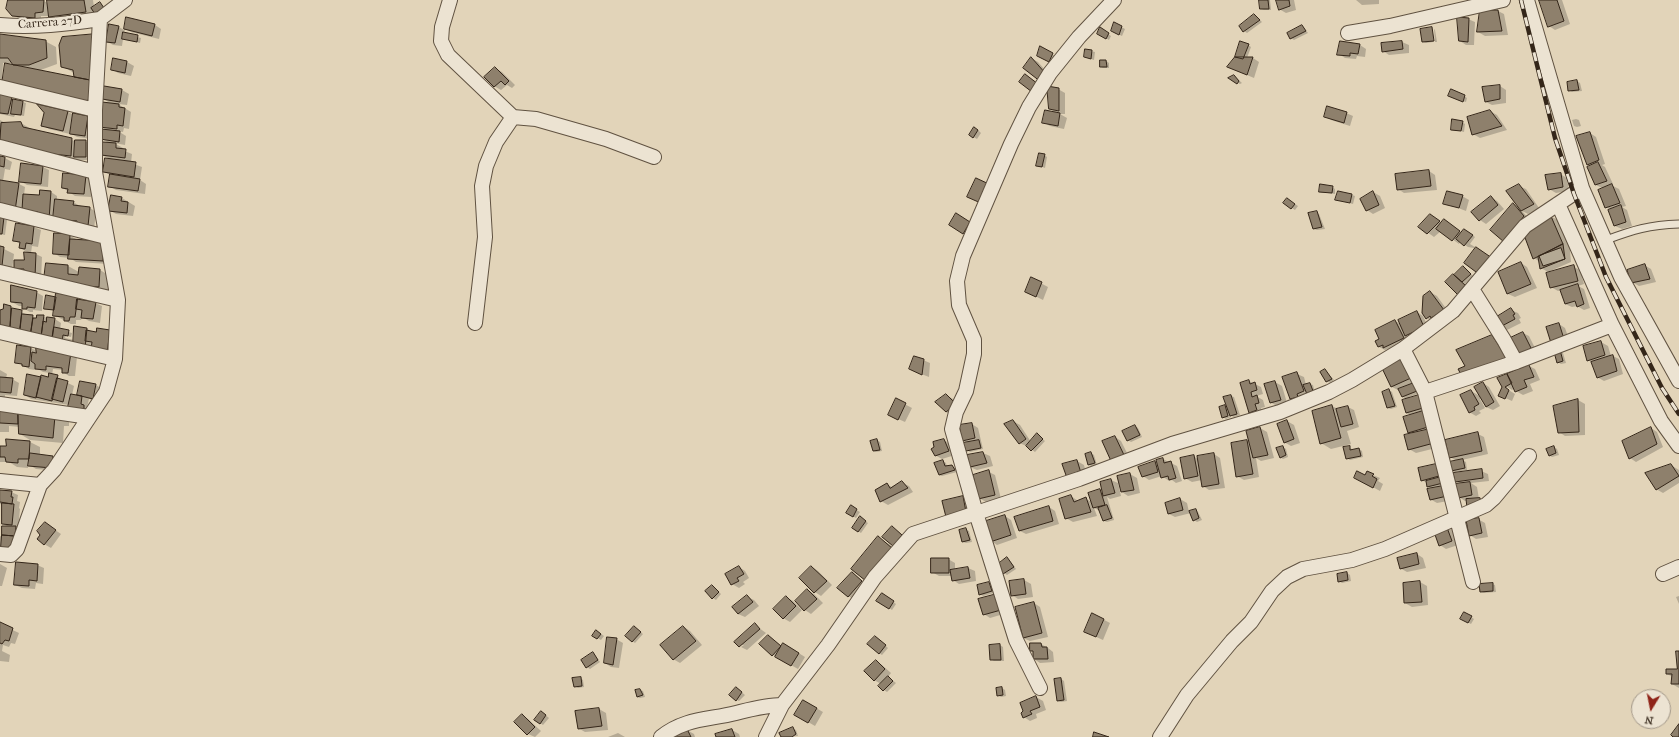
<!DOCTYPE html>
<style>
body{margin:0}
#map{position:relative;width:1679px;height:737px;overflow:hidden;background:#e2d4b9;font-family:"IM FELL French Canon",serif}
canvas{display:block}
.north{position:absolute;left:1631px;top:689px;width:40px;height:40px;box-sizing:border-box;background:#ece3d2;border:1px solid #a29788;border-radius:50%;rotate:190deg;font-size:11px;font-weight:700;line-height:16px;text-align:center;color:#342619}
.north::after{content:'';display:block;margin:auto;width:14px;height:18px;background:#8f2418;clip-path:polygon(50% 0,100% 100%,50% 72%,0 100%)}
</style>
<div id="map">
<canvas width="1679" height="737"></canvas>
<div class="north">N</div>
</div>
<script>
const g = document.querySelector('canvas').getContext('2d');
g.lineJoin = 'round';
function fillPath(path, color) { g.fillStyle = color; g.fill(path, 'evenodd'); }
function strokePath(path, color, width, dash) { g.strokeStyle = color; g.lineWidth = width; g.lineCap = dash ? 'butt' : 'round'; g.setLineDash(dash || []); g.stroke(path); }
function label(font, color, halo, rows, align = 'center') {
  g.font = font + ' "IM FELL French Canon",serif'; g.lineWidth = 4; g.setLineDash([]); g.textBaseline = 'middle'; g.strokeStyle = halo; g.fillStyle = color; for (const [text, x, y, turn = 0] of rows) {
    g.save(); g.translate(x, y); g.rotate((+turn || 0) * Math.PI / 180); g.textAlign = isNaN(turn) ? turn : align; if (halo) g.strokeText(text, 0, 0); g.fillText(text, 0, 0); g.restore();
  }
}
fillPath(new Path2D(`
 M9 0H41L48 3V0H93L94 7 100 3 106 10 60 22 49 16H41V21L20 19 13 15Z
 M1260 0H1270L1271 10H1264L1261 9Z
 M1277 0H1294L1296 10 1286 13 1279 9Z
 M1356 0H1379V4L1362 5Z
 M1540 0H1562L1570 24 1555 30 1549 26Z
 M1498 11 1504 14 1508 35 1485 36 1478 32Z
 M1257 17 1262 22 1247 33 1244 31Z
 M127 19 155 25 161 29 159 39 131 32 125 29 124 34 141 38 140 43 123 39 122 46 113 45 106 41 100 86 105 88 122 90 129 94 127 105 118 104 131 112 129 129 124 128 123 132 118 131 126 136 125 145 114 143 123 148 122 150 132 154 131 163 142 167 140 180 146 184 145 194 116 190 109 186 111 176 104 171 110 159 102 155 109 143 101 139 108 131 100 126 112 104 103 99 104 91 97 108 0 86V35L45 41 56 47 57 64 38 71 75 78 74 73 62 66 96 35 107 41 119 27 124 30ZM3 63H13L15 66 2 82Z
 M1468 19 1475 22 1474 45H1466L1460 41Z
 M1114 23 1125 29 1122 36 1112 31Z
 M1302 26 1308 33 1294 40 1291 38Z
 M1432 28 1433 42 1426 43 1423 42 1421 30Z
 M1100 29 1111 36 1109 40 1098 33Z
 M1434 29 1435 30 1437 42H1435Z
 M1402 42 1409 45V53L1389 55 1383 51 1382 44Z
 M1248 45 1251 47 1247 58H1253L1259 62 1254 78 1228 67Z
 M1360 45 1366 49 1365 57 1357 56 1356 59 1345 58 1339 54Z
 M1040 47 1055 56 1053 63 1041 57Z
 M1086 50 1095 52 1094 60 1085 57Z
 M1031 58 1038 62 1052 78 1025 68Z
 M114 59 127 62 134 66 131 76 118 73 112 69Z
 M1106 61 1109 63V68H1103L1101 67Z
 M495 68 502 72 515 85 512 88 507 85 501 90 494 86Z
 M1234 76 1242 83 1240 84 1230 78Z
 M1577 81 1580 83 1582 91 1572 92 1569 90Z
 M1500 86 1506 90V103L1492 105 1486 102Z
 M1058 89 1065 93V114H1060L1067 118 1064 129 1050 126 1043 122 1056 113 1050 109Z
 M0 95 26 103 24 116 15 115 14 117 0 114Z
 M1464 96 1467 98 1466 102 1453 97Z
 M39 105 68 112 74 115 88 117 94 120 92 139 77 137 70 133V134L49 129 42 125 45 113Z
 M1490 111 1497 115 1507 130 1480 138 1473 134Z
 M1346 113 1353 116 1350 126 1331 120 1325 116Z
 M1576 119 1579 120 1581 126 1577 127 1574 126 1572 120Z
 M0 120 7 124 21 123 31 129 75 141H85L92 145V160H81V162L0 140Z
 M1462 122 1465 124 1464 132 1452 129Z
 M978 130 981 133 977 139 970 135Z
 M1590 133 1596 137 1605 164 1602 165 1605 167 1613 184 1611 185 1619 189 1626 206 1622 207 1627 210 1632 226 1622 229 1615 226 1611 210 1606 207 1604 189 1596 185 1588 168 1591 167 1588 165 1578 137Z
 M1044 155 1047 157 1045 168 1037 165Z
 M0 157 5 158 12 162 10 170 5 169 3 181 19 184 25 187 24 195 40 196 51 192 57 196V200L73 202 80 206V207L90 208 96 212 94 229 0 210Z
 M43 167 49 170 48 187 27 185 20 181Z
 M1429 171 1435 175 1437 190 1404 193 1398 189Z
 M1560 174 1567 178 1569 191 1556 193 1549 189Z
 M86 176 92 179 91 197 75 196 63 188Z
 M1519 186 1526 189 1539 208 1528 214 1522 211 1530 220 1511 245 1513 204 1521 209Z
 M1332 187 1335 189V194L1320 192Z
 M1373 192 1380 196 1385 208 1373 214 1367 210Z
 M1352 195 1355 196 1353 204 1337 200Z
 M1462 196 1469 200 1466 211 1445 203Z
 M1491 197 1497 201 1504 209 1486 224 1480 220Z
 M122 198 135 206 133 216 116 214 109 210Z
 M1290 201 1298 206 1295 210 1284 203Z
 M1316 212 1319 214 1325 229 1317 230 1314 229 1310 214Z
 M956 215 976 226 970 236 950 225Z
 M1550 216 1560 221 1573 250 1570 251 1571 262 1548 272 1541 268 1540 262 1534 258Z
 M0 218 7 220 5 235 0 234Z
 M1436 219 1442 223 1444 220 1462 233 1467 231 1475 237 1470 244 1475 247 1474 248 1468 247 1460 242 1459 244 1441 231 1434 237 1420 227Z
 M17 224 34 227 41 230 38 247 32 246 31 253 36 254 42 257 41 280 15 268 25 261 29 253 20 248V244L14 240Z
 M69 235 76 239V240L104 242 109 264 76 262 70 258 60 257 54 253Z
 M0 247 14 254 12 271 0 269Z
 M1521 263 1527 267 1537 288 1515 297 1508 294 1499 272Z
 M46 264 68 266 79 272 80 268 100 270 110 276 109 292 67 289Z
 M1644 265 1651 269 1656 282 1639 286 1632 282Z
 M1574 267 1580 270 1584 284 1578 286 1584 289 1590 308 1584 310 1577 306 1572 307 1565 304 1561 290 1558 291 1551 287Z
 M1466 269 1473 276 1465 284 1472 290 1466 297 1455 276Z
 M1031 278 1048 287 1043 300 1033 295Z
 M36 292 43 296 42 311 33 310V312H30L23 308V306H19L12 302Z
 M1430 292 1437 296 1450 314 1434 322 1427 318 1423 313Z
 M77 297 84 301 95 303 102 306 100 323 89 321 82 317 81 320H76V324H71L54 315 55 311 45 308 57 298Z
 M10 307 37 319 43 316 48 319H55L61 323 60 330 72 333 71 337 66 336 65 338 74 340 86 328 92 332 110 331 113 357 0 329V310H4Z
 M1511 310 1518 313 1521 318 1519 319 1521 323 1507 330 1501 326Z
 M1417 312 1423 316 1430 331 1413 339 1407 336 1410 341 1390 351 1388 349 1385 350 1379 347 1381 340 1395 321 1401 324Z
 M1559 324 1565 328 1570 342 1547 328Z
 M1523 333 1529 336 1537 352 1525 359Z
 M1601 342 1608 346 1611 356H1613L1619 359 1623 374 1604 381 1597 377 1593 363 1588 360Z
 M31 348 37 351V349L77 357 75 376H69L63 372V370L53 369 52 375 74 386 72 395 78 396 81 382 96 385 102 389 99 402 89 399 87 407 91 409 76 410 69 405 31 399 25 395 41 378H49L50 373 43 372 36 368 35 370 29 369 17 362Z
 M1560 351 1563 353 1566 363 1561 364 1558 362Z
 M1401 358 1420 393 1409 397 1410 398 1418 396 1440 447 1416 453 1409 449 1412 434 1409 432 1411 415 1406 413 1407 399 1403 397 1400 390H1398L1392 387Z
 M923 360 930 363 929 377 916 372Z
 M1529 366 1535 369 1540 380 1530 384 1533 391 1523 395 1516 391 1515 388 1512 390 1507 387V389L1515 394 1512 401 1499 395 1503 387Z
 M0 370 7 374 6 379H12L19 383 17 396 5 395V397H0Z
 M1325 370 1334 380 1330 383 1327 381Z
 M1297 374 1304 377 1306 385 1310 384 1313 385 1315 393 1298 402 1291 398Z
 M1249 381 1261 387 1263 394 1256 396 1263 400 1265 407 1261 408 1263 414 1256 416 1250 412Z
 M1275 382 1282 386 1287 403 1277 406 1270 402Z
 M1483 383 1489 387 1500 406 1493 410 1486 407 1481 398 1480 399 1485 408 1479 411 1481 413 1476 416 1469 412 1471 391 1480 396Z
 M1389 390 1392 392 1397 407 1391 409 1388 408Z
 M946 395 953 399 961 408 953 415 946 412Z
 M1231 396 1234 397 1240 415 1234 417 1230 415 1231 417 1226 419 1223 417 1224 406 1228 408Z
 M897 400 912 408 905 422 896 418Z
 M1578 400 1585 404V435L1565 436 1559 432 1554 407Z
 M1332 406 1338 409 1348 407 1354 410 1359 427 1347 431 1351 444 1331 449 1321 443Z
 M0 411 54 417 60 420V416L69 418V426H64L63 443 30 440 20 434V427L9 426V432H0Z
 M1013 421 1020 425 1031 442 1037 435 1045 441 1035 452 1027 446 1019 443Z
 M1287 421 1294 425 1300 443 1291 446 1284 442Z
 M972 424 978 428 983 449 970 452 967 450 968 443 963 441 961 426Z
 M1135 426 1138 428 1142 437 1131 442 1128 440Z
 M1260 428 1267 432 1274 458 1261 461 1256 458 1259 477 1244 480 1237 476 1247 441 1250 443Z
 M1651 428 1657 432 1663 447 1636 462 1630 458Z
 M1478 434 1484 437 1488 454 1462 460 1466 462 1467 470 1455 472 1452 470 1457 461 1450 457Z
 M1115 437 1121 441 1130 459 1118 464Z
 M877 440 880 442 882 451 876 452 873 451Z
 M944 440 950 444 955 455 942 459 935 455Z
 M30 442 40 447V455L53 457 60 460 58 471 36 469 28 464V468L17 467 9 462H0V447H7Z
 M1283 447 1286 449 1288 457 1283 459 1280 457Z
 M1349 447 1353 450 1359 449 1362 451 1363 457 1350 460 1347 458Z
 M1554 447 1557 449 1559 455 1552 457 1549 455Z
 M983 453 990 456 993 466 977 470 970 467 968 456Z
 M1091 453 1094 455 1097 465 1092 466 1089 465Z
 M1214 454 1220 458 1225 488 1209 490 1203 486 1202 480 1192 482 1185 478 1193 456 1198 459Z
 M1163 459 1177 466 1182 481 1176 483 1172 480 1169 481 1162 476 1149 480 1143 476 1154 462 1159 465Z
 M943 461 946 463 947 467 952 466 955 468 957 472 942 476 939 475Z
 M1077 461 1084 465 1087 477 1063 465Z
 M1436 465 1445 485 1441 486 1450 491 1453 500 1437 503 1430 499 1432 489 1428 487 1427 483 1422 480Z
 M1671 465 1679 470V483L1663 493 1656 489Z
 M1481 471 1488 474 1489 481 1471 483 1477 487 1479 499 1482 501H1465L1459 497 1462 484 1455 481Z
 M989 472 995 475 1001 499 986 502 979 498Z
 M1130 474 1137 478 1140 493 1128 496 1122 492Z
 M1373 475 1380 478 1378 481 1383 484 1380 491 1360 480 1365 477Z
 M1111 480 1118 483 1121 496 1110 499 1107 497 1114 520 1107 522 1104 521 1100 511 1094 508 1097 516 1073 522 1066 518 1071 496 1078 501 1086 499 1092 502 1100 490 1103 493Z
 M902 483 909 486 913 492 888 505 881 501 887 484 893 488Z
 M0 491 11 492 18 495 17 501 20 502 19 508 20 509 16 550H0V536L3 537 9 527 3 524V505L0 504Z
 M962 497 969 501 972 516 944 501Z
 M1180 499 1187 503 1189 512 1196 510 1198 512 1202 520 1197 522 1194 520 1191 513 1175 517 1169 514Z
 M851 507 860 512 856 518 847 513Z
 M1049 507 1055 511 1059 524 1026 534 1020 531Z
 M1005 516 1011 520 1017 538 997 545 991 541Z
 M860 518 868 523 861 533 853 528Z
 M1478 519 1485 523 1488 537 1476 539 1470 535Z
 M45 523 61 534 51 548 44 544 41 535Z
 M1446 526 1453 530 1458 545 1446 549 1440 545Z
 M892 527 908 539 900 549 893 545Z
 M966 530 969 531 972 542 966 543 963 542Z
 M878 538 889 544 903 555 877 586Z
 M1417 554 1423 558 1426 568 1407 572 1400 568Z
 M1007 558 1016 569 1007 575 1004 573Z
 M948 559 955 563V570L968 568 975 571 976 581 959 584 953 580 952 576H939L932 572Z
 M0 564 7 568 2 586H0Z
 M37 565 44 568 43 584 36 583 35 589 22 588 15 585Z
 M739 567 745 571 749 578 743 582 745 584 739 588 732 584Z
 M812 567 818 571 832 585 821 596 815 592 801 578Z
 M852 573 868 585 855 600 848 596Z
 M1347 573 1350 575 1351 581 1342 583 1339 581Z
 M1024 580 1031 584 1033 597 1018 599 1012 595 1010 582Z
 M1420 582 1427 586 1428 605 1412 607 1405 603Z
 M989 583 992 585 994 593 983 596 980 594Z
 M1492 584 1495 585 1496 592 1484 593 1481 592Z
 M712 586 721 594 716 600 713 598Z
 M808 590 814 594 823 603 811 614 805 610Z
 M997 595 1007 613 990 618 984 614Z
 M885 596 896 604 892 610 878 600Z
 M1679 596V604L1676 597Z
 M747 597 754 600 759 606 745 617 738 614Z
 M786 597 793 601 802 610 790 622 783 618Z
 M1034 603 1040 607 1048 637 1030 641 1023 638Z
 M1465 613 1474 619 1471 624 1462 619Z
 M1093 614 1110 623 1103 640 1092 635Z
 M0 624 19 633 15 644 11 643 9 647 3 645 2 651 10 655 9 662 0 661Z
 M755 625 766 633 747 650 741 647 744 645H740V647L736 642Z
 M684 627 690 631 702 645 680 663 673 659Z
 M637 629 643 634 635 643 632 641Z
 M597 631 604 636 601 640 594 636Z
 M768 636 782 647 784 644 805 657 798 669 773 655Z
 M616 639 623 643 619 668 611 667 605 663Z
 M878 639 888 648 882 655 879 653Z
 M1031 644H1041L1048 648 1053 652 1054 662 1040 663 1034 659V652L1031 650Z
 M1000 645 1003 647 1004 661H994L991 659Z
 M1679 652V688L1672 684 1673 677 1667 674 1678 670Z
 M593 653 600 662 590 669 587 667Z
 M876 661 882 665 891 673 888 677 896 683 887 692 884 690 881 684 874 680Z
 M580 678 583 680 584 687 578 688 575 686Z
 M1061 679 1064 681 1067 701 1061 702 1058 701Z
 M1002 688 1005 690 1006 696 1001 697 998 695Z
 M640 690 643 691 645 697 640 698 637 697 636 691Z
 M739 690 745 695 739 701 737 700Z
 M1036 697 1043 701 1046 710 1036 714 1037 718 1030 721 1024 717 1025 712Z
 M804 701 823 712 815 726 796 715Z
 M599 709 606 713 608 730 585 732 578 728 577 712Z
 M544 714 549 718 543 725 540 723Z
 M522 715 528 719 541 731 535 737 528 734 515 722Z
 M793 729 796 730 798 736 782 737Z
 M687 730 694 734 695 737H674Z
 M732 730 739 734 740 737H717Z
 M618 733 625 737H608Z`), '#0003');
const building = new Path2D(`
 M8 0H44L43 12 35 13V18L12 16 6 9Z
 M47 0H84L86 12 49 17Z
 M1259 0H1268L1269 9H1260Z
 M1276 0H1289L1290 6 1279 10Z
 M1539 0H1557L1564 21 1548 27Z
 M100 2 104 8 95 14 91 8Z
 M1480 10H1498L1502 31 1477 32Z
 M1254 14 1260 20 1243 32 1239 26Z
 M126 17 155 24 152 36 124 29Z
 M1457 17 1469 18 1468 42 1459 41Z
 M1114 22 1122 26 1119 35 1111 31Z
 M109 24 119 26 115 43 106 42Z
 M1302 25 1306 31 1290 39 1287 33Z
 M1100 27 1109 33 1106 39 1097 34Z
 M1432 27 1434 41 1422 42 1420 29Z
 M123 32 138 35 137 42 122 39Z
 M0 34 46 40 47 58 29 65H13L8 58H0Z
 M96 34 90 80 74 77 73 70 61 67 59 45 62 37Z
 M1240 41 1249 44 1243 59 1235 57Z
 M1340 41 1360 44 1358 54 1350 53V56L1337 55Z
 M1402 41 1403 49 1382 52 1381 43Z
 M1040 46 1053 53 1049 62 1037 56Z
 M1085 49 1092 50 1091 59 1084 57Z
 M1031 57 1046 74 1041 82 1023 68Z
 M1235 57H1253L1247 75 1227 67Z
 M113 58 127 61 125 73 111 70Z
 M1100 60H1106L1107 67H1100Z
 M5 63 95 81 87 103 2 84Z
 M495 67 509 81 505 85 501 81 494 87 484 77Z
 M1025 74 1038 84 1032 92 1019 82Z
 M1234 75 1239 81 1237 84 1228 78Z
 M1577 80 1579 90 1568 91 1567 82Z
 M1500 85V99L1485 102 1482 87Z
 M104 86 122 89 120 102 102 99Z
 M1047 86 1059 88V111L1049 109Z
 M1451 89 1465 95 1463 102 1448 96Z
 M0 94 12 97 8 114 0 113Z
 M13 99 23 101 21 115 11 114Z
 M102 102 119 104V107L125 108 123 126 117 125V129L99 127Z
 M37 104 68 111 63 131 41 126 44 113Z
 M1327 106 1347 112 1344 123 1324 117Z
 M1045 110 1060 113 1058 126 1042 123Z
 M1490 110 1502 126 1472 135 1467 117Z
 M73 113 88 116 85 136 70 134Z
 M1452 119 1463 121 1461 131 1451 130Z
 M21 122 23 127 72 138 71 156 15 150 16 144 1 141 0 139 1 123Z
 M974 127 978 130 973 138 969 135Z
 M101 129 120 131 119 142 100 139Z
 M1590 132 1599 160 1587 165 1576 136Z
 M75 140H86V157H74Z
 M103 142 116 143V148L126 149 125 158 101 155Z
 M1039 153 1045 154 1042 167 1036 166Z
 M0 156 5 157 4 167 0 166Z
 M105 158 136 162 134 177 103 172Z
 M1598 162 1607 181 1595 185 1587 167Z
 M21 163 43 166 41 184 19 182Z
 M1429 170 1431 186 1397 190 1395 174Z
 M63 173 86 175 84 194 67 193 68 189 62 188Z
 M1561 173 1563 187 1548 190 1545 175Z
 M110 174 140 179 138 191 108 187Z
 M976 178 991 185 983 204 967 197Z
 M0 180 19 183 15 211 0 209Z
 M1320 184 1333 186 1332 193 1319 192Z
 M1519 184 1534 204 1521 211 1506 191Z
 M1612 184 1620 203 1605 208 1598 190Z
 M40 190 51 191 49 220 38 218V212L22 210 23 194 39 195Z
 M1338 191 1352 194 1350 203 1335 200Z
 M1373 191 1379 205 1366 211 1360 199Z
 M1447 191 1463 195 1459 208 1443 204Z
 M111 195 122 197 121 201 128 202 127 213 108 211Z
 M1491 196 1498 205 1479 221 1471 212Z
 M1287 198 1295 204 1291 209 1283 203Z
 M55 199 74 201 73 205 90 207 88 226 77 225V221L53 219Z
 M1513 203 1524 216 1504 242 1490 230Z
 M1621 205 1626 222 1614 226 1608 210Z
 M1317 211 1322 227 1313 229 1308 213Z
 M956 213 970 222 963 234 949 225Z
 M1430 214 1440 221 1427 234 1418 227Z
 M1550 214 1563 244 1533 259 1524 235Z
 M0 217H4L2 234H0Z
 M1444 219 1460 231 1452 241 1436 229Z
 M16 223 34 226 32 244 26 243 25 249 19 248 20 242 13 241Z
 M1464 229 1473 235 1464 246 1456 239Z
 M54 233 70 234 69 255 53 254Z
 M70 239 104 241 103 261 68 259Z
 M1563 244 1565 259 1540 269 1538 257Z
 M0 246 4 247 2 266 0 265Z
 M1476 247 1492 258 1480 275 1464 263Z
 M1561 248 1565 259 1543 266 1539 256Z
 M24 252 36 253 35 277 23 276 24 269H14V260H24Z
 M1521 262 1531 284 1507 294 1498 272Z
 M46 263 68 265V274L78 275 79 267 100 269 99 287 56 284 44 279Z
 M1645 264 1650 279 1631 283 1627 270Z
 M1574 265 1578 281 1550 288 1546 273Z
 M1463 266 1471 274 1462 282 1454 275Z
 M1453 274 1466 286 1458 295 1445 282Z
 M1031 277 1042 282 1036 297 1025 292Z
 M1578 284 1584 304 1577 307 1575 301 1565 304 1560 290Z
 M11 285 37 291 35 308 27 307V309H22V303L11 302Z
 M1430 291 1444 310 1431 318 1430 316 1426 319 1422 313 1423 296Z
 M56 293 78 296 75 317H70L69 321H64V317L53 316Z
 M46 295 56 297 54 310 44 309Z
 M77 299 96 302 93 319 81 318 82 310 76 309Z
 M4 304 11 306 10 329 0 328V310L3 309Z
 M12 308 22 310 20 330H10Z
 M1511 308 1515 314 1513 315 1515 319 1500 327 1495 318Z
 M1417 311 1424 327 1405 336 1398 320Z
 M22 314 33 315 31 332 20 330Z
 M37 315H44L41 337 30 335 33 318H36Z
 M47 317 55 318 52 340 41 337 43 321 46 322Z
 M1395 320 1404 338 1383 348V345L1378 347 1375 341 1379 339 1375 330Z
 M1559 323 1564 339 1551 343 1546 327Z
 M74 326 87 328 85 349 73 348Z
 M54 327 69 330 68 336 63 335 62 342 52 340Z
 M97 328 110 330 107 354 91 349 92 342 85 341 86 330 96 332Z
 M1523 332 1531 348 1518 356 1508 339Z
 M1492 335 1508 360 1463 378 1458 369 1465 366 1456 350Z
 M1601 341 1605 355 1587 361 1583 346Z
 M17 345 31 347 29 367 22 366V364L15 363Z
 M36 348 71 352 68 373H62V368L46 366V370L35 369V364L31 361 32 352 36 353Z
 M1560 350 1563 361 1557 363 1554 352Z
 M1613 355 1617 371 1597 378 1591 362Z
 M914 356 924 359 922 375 909 369Z
 M1401 357 1411 378 1391 387 1381 366Z
 M1529 365 1534 377 1524 380 1527 387 1515 392 1507 374Z
 M1325 369 1332 379 1326 382 1320 372Z
 M1297 372 1304 391 1297 394 1298 397 1290 399 1282 377Z
 M49 373 58 375 52 401 36 397 41 375 48 377Z
 M27 374 41 377 36 398 24 395Z
 M1507 374 1512 383 1505 387 1509 390 1505 399 1498 396 1502 387 1497 378Z
 M0 377 13 378 11 393 0 392Z
 M57 378 68 381 63 402 52 399Z
 M1249 380 1250 384 1255 382 1257 390 1251 392 1252 397 1257 395 1259 403 1255 404 1257 410 1249 413 1240 383Z
 M80 381 96 384 93 399 77 395Z
 M1275 381 1281 400 1270 403 1264 384Z
 M1483 382 1494 402 1486 407 1474 387Z
 M1310 383 1313 391 1307 394 1303 385Z
 M1414 383 1417 391 1402 397 1398 389Z
 M1389 389 1395 406 1387 408 1382 392Z
 M1471 390 1479 404 1474 407 1475 410 1469 413 1460 395Z
 M71 394 82 396 81 404 84 405V410L68 407Z
 M946 394 956 404 946 412 935 402Z
 M1231 395 1237 414 1230 416 1223 397Z
 M1419 395 1423 408 1406 413 1402 400Z
 M896 398 906 403 898 420 888 415Z
 M1578 399 1579 432 1558 433 1553 406Z
 M1225 405 1228 416 1222 418 1219 407Z
 M1332 405 1341 438 1320 444 1312 411Z
 M1348 406 1353 424 1341 427 1336 409Z
 M0 410 18 412V424L0 423Z
 M18 410 55 416 53 438 19 434Z
 M1423 411 1428 427 1408 433 1403 417Z
 M1013 420 1026 439 1019 444 1004 424Z
 M1287 420 1294 439 1284 443 1277 424Z
 M972 423 975 438 962 441 959 425Z
 M1135 425 1140 435 1127 441 1122 431Z
 M1260 427 1268 455 1253 458 1246 431Z
 M1651 427 1657 444 1629 459 1622 441Z
 M1430 429 1434 443 1408 450 1404 435Z
 M1478 432 1482 451 1449 458 1445 440Z
 M1037 433 1043 439 1031 451 1026 446Z
 M1115 436 1124 455 1111 461 1102 441Z
 M6 439 30 441 29 459H18V463L6 462 5 457H0V446H6Z
 M877 439 880 450 873 451 870 441Z
 M944 439 949 451 935 456 931 449 934 447 933 442Z
 M979 440 981 448 966 451 963 443Z
 M1247 440 1253 474 1236 477 1231 443Z
 M1283 446 1286 455 1280 458 1276 448Z
 M1350 446V450L1359 448 1361 456 1346 459 1343 447Z
 M1554 446 1556 453 1549 456 1546 449Z
 M983 452 987 463 970 467 967 455Z
 M1091 452 1095 463 1088 465 1085 454Z
 M30 453 53 456 52 468 28 466Z
 M1214 453 1219 484 1202 487 1197 456Z
 M1194 455 1198 476 1184 479 1180 458Z
 M1163 458 1164 463 1171 461 1176 478 1169 480 1168 476 1161 478 1156 460Z
 M1463 459 1465 468 1451 471 1449 462Z
 M943 460 945 466 952 465 955 470 939 475 934 463Z
 M1077 460 1081 473 1067 478 1062 464Z
 M1155 461 1158 472 1142 477 1138 467Z
 M1436 464 1439 476 1421 481 1418 468Z
 M1671 464 1679 476 1656 490 1645 473Z
 M1482 469 1483 478 1455 482 1453 473Z
 M989 470 995 495 978 499 973 475Z
 M1357 471 1365 475 1367 471 1374 474 1372 476 1377 479 1373 488 1354 478Z
 M1130 473 1134 490 1121 492 1117 476Z
 M1441 477 1443 483 1427 487 1426 481Z
 M1111 479 1115 493 1103 496 1100 482Z
 M902 481 908 488 880 502 875 490 887 483 890 488Z
 M1470 482 1472 495 1458 498 1455 484Z
 M1443 486 1447 496 1430 500 1427 489Z
 M1100 489 1105 505 1093 508 1088 493Z
 M0 490 12 491 11 497H13L12 504 0 502Z
 M1071 495 1074 502 1086 497 1091 512 1065 519 1059 499Z
 M963 496 966 512 946 517 942 501Z
 M1180 498 1183 510 1168 514 1165 503Z
 M1480 498 1482 506 1467 508 1466 499Z
 M2 503 14 504 12 525 2 524Z
 M851 505 857 509 853 517 846 513Z
 M1107 505 1112 518 1103 521 1098 508Z
 M1049 506 1053 521 1019 531 1014 517Z
 M1196 509 1199 518 1193 521 1189 511Z
 M1005 515 1011 535 990 542 983 522Z
 M860 516 866 521 858 532 852 528Z
 M1479 518 1482 533 1469 536 1466 520Z
 M45 522 56 530 44 545 37 539 40 535 37 531Z
 M1446 525 1452 541 1439 546 1433 529Z
 M2 526H16L15 536 2 535Z
 M892 526 902 535 893 546 882 537Z
 M966 528 970 540 962 542 959 530Z
 M2 535 15 536 14 549 1 548Z
 M878 536 893 549 866 581 851 569Z
 M1417 553 1419 564 1400 569 1397 558Z
 M1007 557 1014 567 1003 574 997 565Z
 M931 558H949V573H931Z
 M16 562 38 564 37 581 29 580V586L14 585Z
 M739 566 744 574 737 578 739 581 731 585 725 574Z
 M811 566 827 581 814 593 799 578Z
 M968 567 970 578 952 581 950 570Z
 M852 572 862 581 848 597 837 588Z
 M1347 572 1348 580 1338 582 1337 574Z
 M1024 579 1026 594 1011 596 1009 581Z
 M1420 581 1422 602 1404 603 1403 583Z
 M989 582 992 591 979 595 977 585Z
 M1493 583V591L1480 592 1479 584Z
 M712 585 719 592 712 599 705 591Z
 M807 589 817 599 804 611 795 601Z
 M882 593 894 601 889 609 876 601Z
 M997 594 1001 610 983 615 978 599Z
 M747 595 753 602 738 614 732 607Z
 M786 596 796 606 783 619 773 609Z
 M1034 602 1042 633 1023 638 1015 607Z
 M1464 612 1472 616 1468 623 1460 619Z
 M1092 613 1104 619 1096 637 1084 632Z
 M0 622 13 628 9 641 5 640 2 644 0 643Z
 M755 623 760 629 739 647 734 642Z
 M634 626 641 632 632 642 625 636Z
 M683 626 696 641 673 660 660 645Z
 M596 630 601 634 597 639 592 636Z
 M768 635 781 646 772 656 759 644Z
 M875 636 886 645 879 654 867 644Z
 M607 637 617 638 613 665 604 663Z
 M783 643 799 653 791 666 775 657Z
 M1030 643H1041L1042 647H1047L1048 659H1033V651H1030Z
 M1000 644 1001 660H990L989 645Z
 M1676 651H1679V684H1671L1672 674H1666V669H1677Z
 M593 652 598 660 586 668 581 660Z
 M876 660 885 669 874 681 864 671Z
 M888 676 893 681 883 691 878 686Z
 M581 677 582 686 574 687 572 678Z
 M1061 678 1064 700 1057 701 1054 679Z
 M736 687 742 692 736 701 729 695Z
 M1002 687 1003 695 997 696 996 688Z
 M640 689 643 695 637 697 635 690Z
 M1036 696 1040 707 1030 711 1032 714 1023 718 1021 713 1023 711 1020 703Z
 M803 700 817 708 808 723 794 715Z
 M599 708 602 726 578 729 575 711Z
 M541 711 546 715 540 724 534 720Z
 M522 714 535 727 527 735 514 722Z
 M1679 724V737H1673L1671 735Z
 M793 727 796 734 792 737H781L779 733Z
 M687 729 691 737H673Z
 M732 729 735 737H716L715 734Z
 M1094 732 1109 737H1093Z`);
fillPath(building, '#8e806c');
strokePath(building, '#342619', 1);
const lane = new Path2D(`
 M1606 240C1633 230 1649 225 1679 224`);
const street = new Path2D(`
 M450 0 442 27 441 41 448 55 513 117 536 119 606 139 654 157
 M1527 0 1582 188
 M100 19 125 0
 M0 25C34 28 67 24 100 19
 M1348 33 1390 26 1503 0
 M0 87 95 110
 M0 147 95 172
 M1558 204 1612 325 1661 421 1679 446
 M0 210 106 237
 M0 272 118 300
 M1472 289 1504 340 1516 362
 M475 323 485 237 482 186 486 166 496 142 513 117
 M0 332 115 359
 M1403 349 1425 392 1473 582
 M1425 392 1516 362 1612 325
 M0 404 89 417
 M0 481 40 485
 M0 554 11 555 17 549 40 485 54 470 106 392 115 359 118 300 95 172V110L100 19
 M1663 574 1679 567
 M1040 688 1016 640 976 513 952 429 956 412 966 391 974 354V340L959 305 957 281 963 256 1011 144 1029 107 1050 73 1079 37 1114 0
 M661 737C685 718 708 720 736 713 752 709 766 705 782 705
 M766 737 782 705 828 645 875 577 913 534 1079 479 1172 444 1280 412 1329 392 1352 380 1403 349 1453 311 1525 226 1582 188 1621 277 1679 381
 M1160 737 1187 695 1232 641 1251 622 1272 591 1287 577 1303 569 1352 560 1385 549 1486 505 1494 498 1529 456`);
strokePath(lane, '#605241', 9);
strokePath(street, '#605241', 16);
strokePath(lane, '#ece3d2', 7);
strokePath(street, '#ece3d2', 14);
const rail = new Path2D(`
 M1521 0 1555 138 1574 194 1606 277 1662 388 1679 414`);
strokePath(rail, '#342619', 4.5);
strokePath(rail, '#ece3d2', 3, [9]);
label('12px', '#342619', '#ece3d2', [
 ["Carrera 27D",50,23,-4]
]);
</script>
